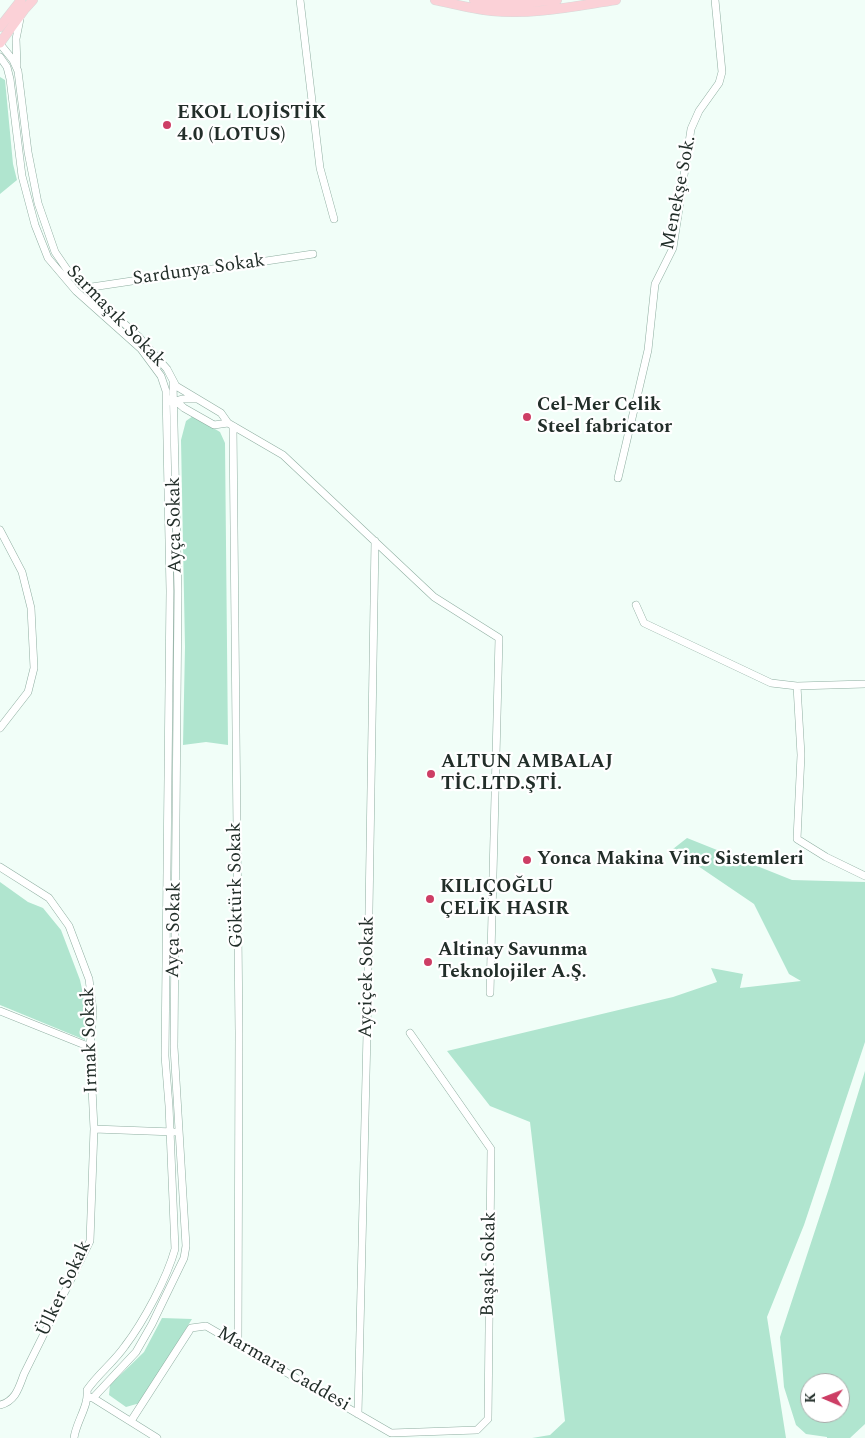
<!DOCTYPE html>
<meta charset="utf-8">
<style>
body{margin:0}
#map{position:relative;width:865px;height:1438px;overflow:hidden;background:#f1fef8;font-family:Spectral,serif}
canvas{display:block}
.north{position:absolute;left:800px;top:1373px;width:50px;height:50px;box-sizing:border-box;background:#fff;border:1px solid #a7aba9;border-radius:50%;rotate:271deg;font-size:14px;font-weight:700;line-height:20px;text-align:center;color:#222e29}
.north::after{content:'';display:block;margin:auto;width:18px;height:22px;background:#cd3e65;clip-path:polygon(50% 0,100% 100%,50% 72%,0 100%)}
</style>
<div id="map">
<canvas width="865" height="1438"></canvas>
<div class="north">K</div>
</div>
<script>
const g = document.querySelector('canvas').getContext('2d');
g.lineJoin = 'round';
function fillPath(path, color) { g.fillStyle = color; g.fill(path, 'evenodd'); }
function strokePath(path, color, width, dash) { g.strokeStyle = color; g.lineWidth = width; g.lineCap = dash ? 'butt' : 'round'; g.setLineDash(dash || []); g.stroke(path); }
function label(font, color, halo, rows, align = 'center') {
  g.font = font + ' Spectral,serif'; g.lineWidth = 4.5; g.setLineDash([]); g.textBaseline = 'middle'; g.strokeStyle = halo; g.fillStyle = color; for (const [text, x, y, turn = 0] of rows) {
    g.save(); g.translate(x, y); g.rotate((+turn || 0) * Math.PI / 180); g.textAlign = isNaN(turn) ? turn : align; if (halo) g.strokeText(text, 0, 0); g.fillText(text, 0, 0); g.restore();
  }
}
fillPath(new Path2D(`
 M0 77 5 80 13 164 17 180 0 194Z
 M193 416 220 432 225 443 228 745 206 742 183 745 185 647 181 440 186 421Z
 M687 838 792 880 865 882V1042L804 1225 767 1317 786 1438H532L550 1435 565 1421 530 1122 490 1106 447 1051 673 997 717 982 711 968 743 974 740 988 801 981 789 974 754 904 673 849Z
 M0 882 28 902 43 908 61 930 80 980 86 1008 85 1040 0 1005Z
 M865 1071V1424L850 1438H827V1437L806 1434 796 1425 784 1387 780 1337 829 1188ZM810 1383H840V1413H810Z
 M162 1318 192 1319 140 1403 126 1407 109 1395 110 1385 144 1352Z`), '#b0e5cf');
const minor = new Path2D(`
 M300 0 320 168 334 219
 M0 44 13 60 18 71 28 152 38 203 55 252 68 271 80 284 138 336 167 369 176 386 221 413 228 423 283 455 434 597 499 638 490 993
 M0 57 7 67 10 79 22 176 35 225 48 258 76 291 141 349 161 376 166 391 170 591 165 1056 169 1106 175 1249C167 1278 144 1321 125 1346 114 1362 98 1374 87 1390 89 1406 76 1422 74 1438
 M17 66 16 39 20 19
 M85 288 313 254
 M172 398 184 408 214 425 228 423
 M172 402 182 399H196
 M233 426 239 1033 238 1344
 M618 478 648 350 655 284 673 248 691 129 699 111 719 83 722 72 715 0
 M0 530 22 572 31 608 34 668 28 692 0 728
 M636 605 644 623 771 683 797 686 865 684
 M797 686 801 755 797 839 826 857 865 876
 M0 867 49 898 69 926 89 979 93 1011 90 1047 94 1129 90 1241 24 1374C19 1387 16 1401 0 1405
 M0 1011 90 1047
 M94 1129 174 1132
 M88 1397 93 1398 136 1352 152 1324 184 1258 186 1246 174 1047 178 591 173 383
 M93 1398 157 1438
 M358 1414 367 1033 375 541
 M131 1421 191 1328 206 1326 391 1433 477 1430 488 1419 491 1149 410 1033`);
const major = new Path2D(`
 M435 0C454 4 473 9 492 11 533 15 575 6 616 0
 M474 0 510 4 557 0
 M0 27 21 0
 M0 43 24 10 33 0`);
strokePath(minor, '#8faea1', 8);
strokePath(major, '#d7d9d8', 10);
strokePath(minor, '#fff', 7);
strokePath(major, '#fbd1d7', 9);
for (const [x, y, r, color] of [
 [167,125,5,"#cd3e65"],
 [527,417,5,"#cd3e65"],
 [431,774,5,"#cd3e65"],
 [527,860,5,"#cd3e65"],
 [430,899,5,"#cd3e65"],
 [428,962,5,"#cd3e65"]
]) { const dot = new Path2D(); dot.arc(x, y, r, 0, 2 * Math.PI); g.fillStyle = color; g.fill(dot); strokePath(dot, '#fff', 2); }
label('bold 19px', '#222e29', '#fff', [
 ["EKOL LOJİSTİK",177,114],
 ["4.0 (LOTUS)",177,136],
 ["Cel-Mer Celik",537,406],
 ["Steel fabricator",537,428],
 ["ALTUN AMBALAJ",441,763],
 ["TİC.LTD.ŞTİ.",441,785],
 ["Yonca Makina Vinc Sistemleri",537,860],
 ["KILIÇOĞLU",440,888],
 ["ÇELİK HASIR",440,910],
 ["Altinay Savunma",438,951],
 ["Teknolojiler A.Ş.",438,973]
], 'left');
label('19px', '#222e29', '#fff', [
 ["Menekşe Sok.",680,193,-79],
 ["Sardunya Sokak",199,271,-8],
 ["Sarmaşık Sokak",115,317,46],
 ["Ayça Sokak",176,525,-91],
 ["Göktürk Sokak",237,885,-91],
 ["Ayça Sokak",175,930,-89],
 ["Ayçiçek Sokak",368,977,-89],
 ["Irmak Sokak",91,1040,-92],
 ["Başak Sokak",490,1264,-89],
 ["Ülker Sokak",65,1289,-65],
 ["Marmara Caddesi",283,1370,30]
]);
</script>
